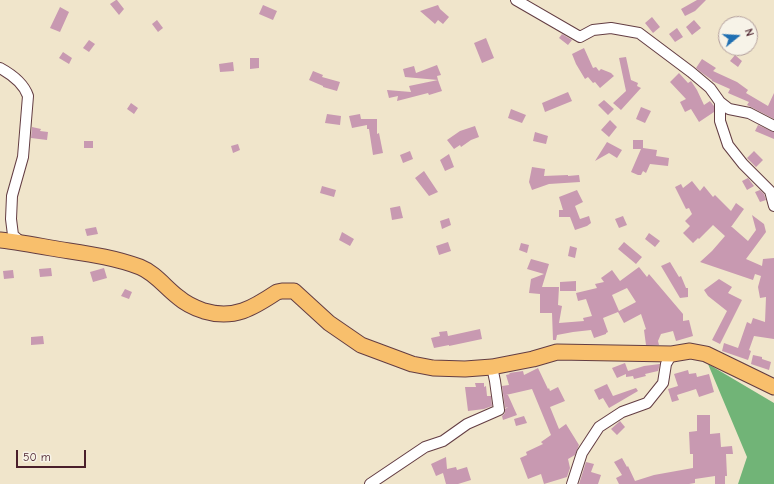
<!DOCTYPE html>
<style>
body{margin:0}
#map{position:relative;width:774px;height:484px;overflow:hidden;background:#f0e5cb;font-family:"Comic Neue",sans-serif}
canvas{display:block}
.north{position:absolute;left:718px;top:16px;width:40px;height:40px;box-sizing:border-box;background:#f7f3e8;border:1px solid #b29e9c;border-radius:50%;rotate:72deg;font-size:11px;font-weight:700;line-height:16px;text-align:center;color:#4a1f2b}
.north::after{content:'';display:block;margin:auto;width:14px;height:18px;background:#1f6fb2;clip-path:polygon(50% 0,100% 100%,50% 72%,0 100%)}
.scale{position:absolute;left:16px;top:450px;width:70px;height:18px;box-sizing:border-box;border:2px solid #4a1f2b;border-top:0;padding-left:5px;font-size:12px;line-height:14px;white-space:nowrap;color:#4a1f2b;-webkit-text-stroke:3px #f7f3e8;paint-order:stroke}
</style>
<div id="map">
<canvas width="774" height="484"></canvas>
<div class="north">N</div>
<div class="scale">50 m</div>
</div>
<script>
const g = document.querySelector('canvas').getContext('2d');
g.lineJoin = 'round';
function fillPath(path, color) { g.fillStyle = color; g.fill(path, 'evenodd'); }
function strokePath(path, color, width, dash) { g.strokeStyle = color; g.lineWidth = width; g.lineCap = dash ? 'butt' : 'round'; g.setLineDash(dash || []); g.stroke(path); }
fillPath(new Path2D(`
 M708 364 774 403V484H738L747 457Z`), '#71b477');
fillPath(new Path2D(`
 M116 0H117L124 9 119 15 110 4Z
 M697 0H706L695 11 685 16 681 9Z
 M263 5 277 11 273 20 259 14Z
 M438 5 440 9 449 17 443 24 438 20 435 24 420 11Z
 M60 7 69 12 60 32 50 28Z
 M652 17 660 27 653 33 645 23Z
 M157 20 163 28 158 32 152 24Z
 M694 20 701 28 692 35 686 27Z
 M677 28 683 37 675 42 669 34Z
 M562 34 572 40 568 45 559 38Z
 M486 38 494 58 482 63 474 43Z
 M89 40 95 44 89 52 83 48Z
 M584 48 593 68 596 67 599 71 601 69 611 73 614 76 600 88 595 82 593 83 588 77 585 79 576 64 572 54Z
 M63 52 72 58 69 64 59 58Z
 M735 55 742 61 738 67 730 61Z
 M626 57 631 80 638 83 637 86 641 88 621 110 613 103 626 91 619 58Z
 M250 58H259V68L250 69Z
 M702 59 716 68 713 71 737 82 748 90 746 93 768 106 774 93V119L747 105 749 102 728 93 730 89 712 81V80L702 73 696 68Z
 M233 62 234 71 220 72 219 64Z
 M437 65 441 75 437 76 438 80 405 77 403 69 414 66 416 73Z
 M313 71 323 75 322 77 340 82 337 91 323 87V86L309 80Z
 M679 73 688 83 691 81 697 90 704 105 710 101 714 106V112L699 122 691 109 685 112 680 102 686 99 670 82Z
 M438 80 442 91 429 95 428 93 397 101 398 96 389 98 387 90 411 92 409 86Z
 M568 92 572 101 545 112 542 103Z
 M604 100 614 109 608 115 598 105Z
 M131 103 138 108 134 114 127 109Z
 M641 107 651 111 645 123 636 119Z
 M511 109 526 115 522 123 508 118Z
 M327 114 341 116 340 125 325 123Z
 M360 114 361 119H377V134L379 133 383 153 373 155 369 129H367V125L352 128 349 116Z
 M610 120 617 127 609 137 601 130Z
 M758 125 774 132V139L755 131Z
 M475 126 479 137 471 140 461 147 460 145 454 149 447 140 460 131Z
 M32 127 41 129 40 131 48 132 47 140 31 138Z
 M535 132 548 136 546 144 533 141Z
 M633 140H643V148L657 150 656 156 669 158 668 166 650 164 646 173 643 171 641 175H638L631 172 641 149H633Z
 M84 141H93V148H84Z
 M607 142 622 150 617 158 609 153 595 161Z
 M238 144 240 150 233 153 231 146Z
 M410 151 413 159 403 163 400 155Z
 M754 151 763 160 756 167 747 158Z
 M449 154 454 167 445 171 440 160Z
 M532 167 545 169 544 176 568 175V176L579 175 580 182 549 184 532 190 529 182Z
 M424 171 438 192 429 196 415 178Z
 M748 178 754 186 747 190 742 181Z
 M692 181 700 191 704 186 713 197 715 195 731 211 736 203 744 209 731 227H732L748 241 756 230 752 215 764 224 766 232 746 259 762 266 763 259 774 258V339L754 336 749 350 751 351 748 360 722 351 724 343 738 348 747 322 751 324 753 318 765 322 766 297 760 298 758 287 761 276 755 274 753 280 700 262 712 251 725 236 713 225 699 239 698 238 693 243 683 233 690 226 685 221 692 214 689 208 686 209 675 187 681 184 683 188Z
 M322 186 336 190 334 197 320 193Z
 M577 190 583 202 575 206 580 219 589 216 591 223 587 226 575 230 570 217H559V210H563L559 197Z
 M760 190 764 194 766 200 760 202 755 192Z
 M400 206 403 218 392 220 390 208Z
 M623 216 627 225 619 228 615 219Z
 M449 218 451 225 442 229 440 221Z
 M96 227 98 234 87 236 85 229Z
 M342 232 354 239 350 246 339 240Z
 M649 233 660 241 655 247 645 239Z
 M448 242 451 251 439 255 436 246Z
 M624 242 642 257 636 264 618 249Z
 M521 243 529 245 527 253 519 250Z
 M570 246 577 248 575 258 568 256Z
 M531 259 549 264 542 287H559L558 305 562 306 559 323 584 321 583 318 592 316 586 299 578 301 576 293 597 288 595 284 604 282 601 278 612 270 620 281 639 267 647 277 649 274 683 314V321L689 320 693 336 676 341 673 331 661 334 658 341 659 345H646L644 330 646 329 641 314 624 323 618 312 603 318 608 332 606 333V334L594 338 591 330 573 332 557 335 556 340H553L552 313H540V294L529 293 531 279 544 274 527 269ZM627 288 636 302 619 311 612 295Z
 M670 262 679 277 681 276 686 288H688V297L680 298 661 266Z
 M51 268 52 276 40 277 39 269Z
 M104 268 107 278 93 282 90 272Z
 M13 270 14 278 4 279 3 271Z
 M719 279 732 287 728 293 742 300 720 344 712 340 727 311 708 296 704 290Z
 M576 281V291H560V282Z
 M125 289 132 292 129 299 121 296Z
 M480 329 482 339 449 346V345L434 348 431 338 440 336 439 332 447 331 448 336Z
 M43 336 44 344 31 345V337Z
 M753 355 762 357V359L771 362 769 370 751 364Z
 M625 363 628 371 644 366 660 364 658 371 645 374 646 376 634 379 633 376 626 377V374L617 378 612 368Z
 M538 368 548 389 549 388 550 391 558 387 565 401 550 407 559 429 566 424 579 445 575 455 568 459 570 468 567 477 544 484 541 474 528 479 520 458 527 455 526 452 543 444 541 442 551 435 532 389 506 395H508L517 415 503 420 502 416 505 413V409L508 407 505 408 502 386 509 385 506 375 510 374 509 373 523 371 524 375Z
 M688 370 689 374 696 373 697 377 709 374 714 392 699 397 696 389 677 395 679 400 672 402 668 389 678 386 674 374Z
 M475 383H484V387L486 386 487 396H491L492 406 484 409 468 411 465 387H476Z
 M607 384 613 396 636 388 638 391 609 408 603 398 599 400 594 390Z
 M697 415H710V434L720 433 721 447 732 446 733 454H726L727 476H725V484H715V476L695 479V483L689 484H619L616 478 622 475 614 462 622 458 627 467 628 466 635 481 654 475 693 468V454H690L689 432 697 431Z
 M524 416 527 423 516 426 514 419Z
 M620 421 625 427 617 435 611 429Z
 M446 457 447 469 456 467 457 470 467 467 471 480 458 484H446L443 473 436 476 431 464Z
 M586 462 594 464 591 472 601 475 598 484H579Z`), '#c899b1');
const minor = new Path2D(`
 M516 0 580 37 593 30 611 28 639 33 691 72 710 88 720 102 729 109 749 113 774 126
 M0 68C11 74 24 84 28 96L23 157 12 196 11 219 13 235 21 242
 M720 102V121L728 145 743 164 770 191 774 206
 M370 484 425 447 443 441 467 424 499 410 495 381 492 367
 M572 484 582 453 599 427 622 412 647 403 663 383 666 364 672 354`);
const primary = new Path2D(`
 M0 240C17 242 34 245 51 248 81 253 111 256 140 267 155 273 165 287 178 297 186 304 195 308 204 311 234 320 253 308 277 292L282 291H294L329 323 361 345 412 364 433 368 465 369 492 367 533 359 557 352 672 354 690 351 706 354 774 387`);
strokePath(minor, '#633d43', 12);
strokePath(primary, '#633d43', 17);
strokePath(minor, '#fff', 10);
strokePath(primary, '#f8bf6c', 15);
</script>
